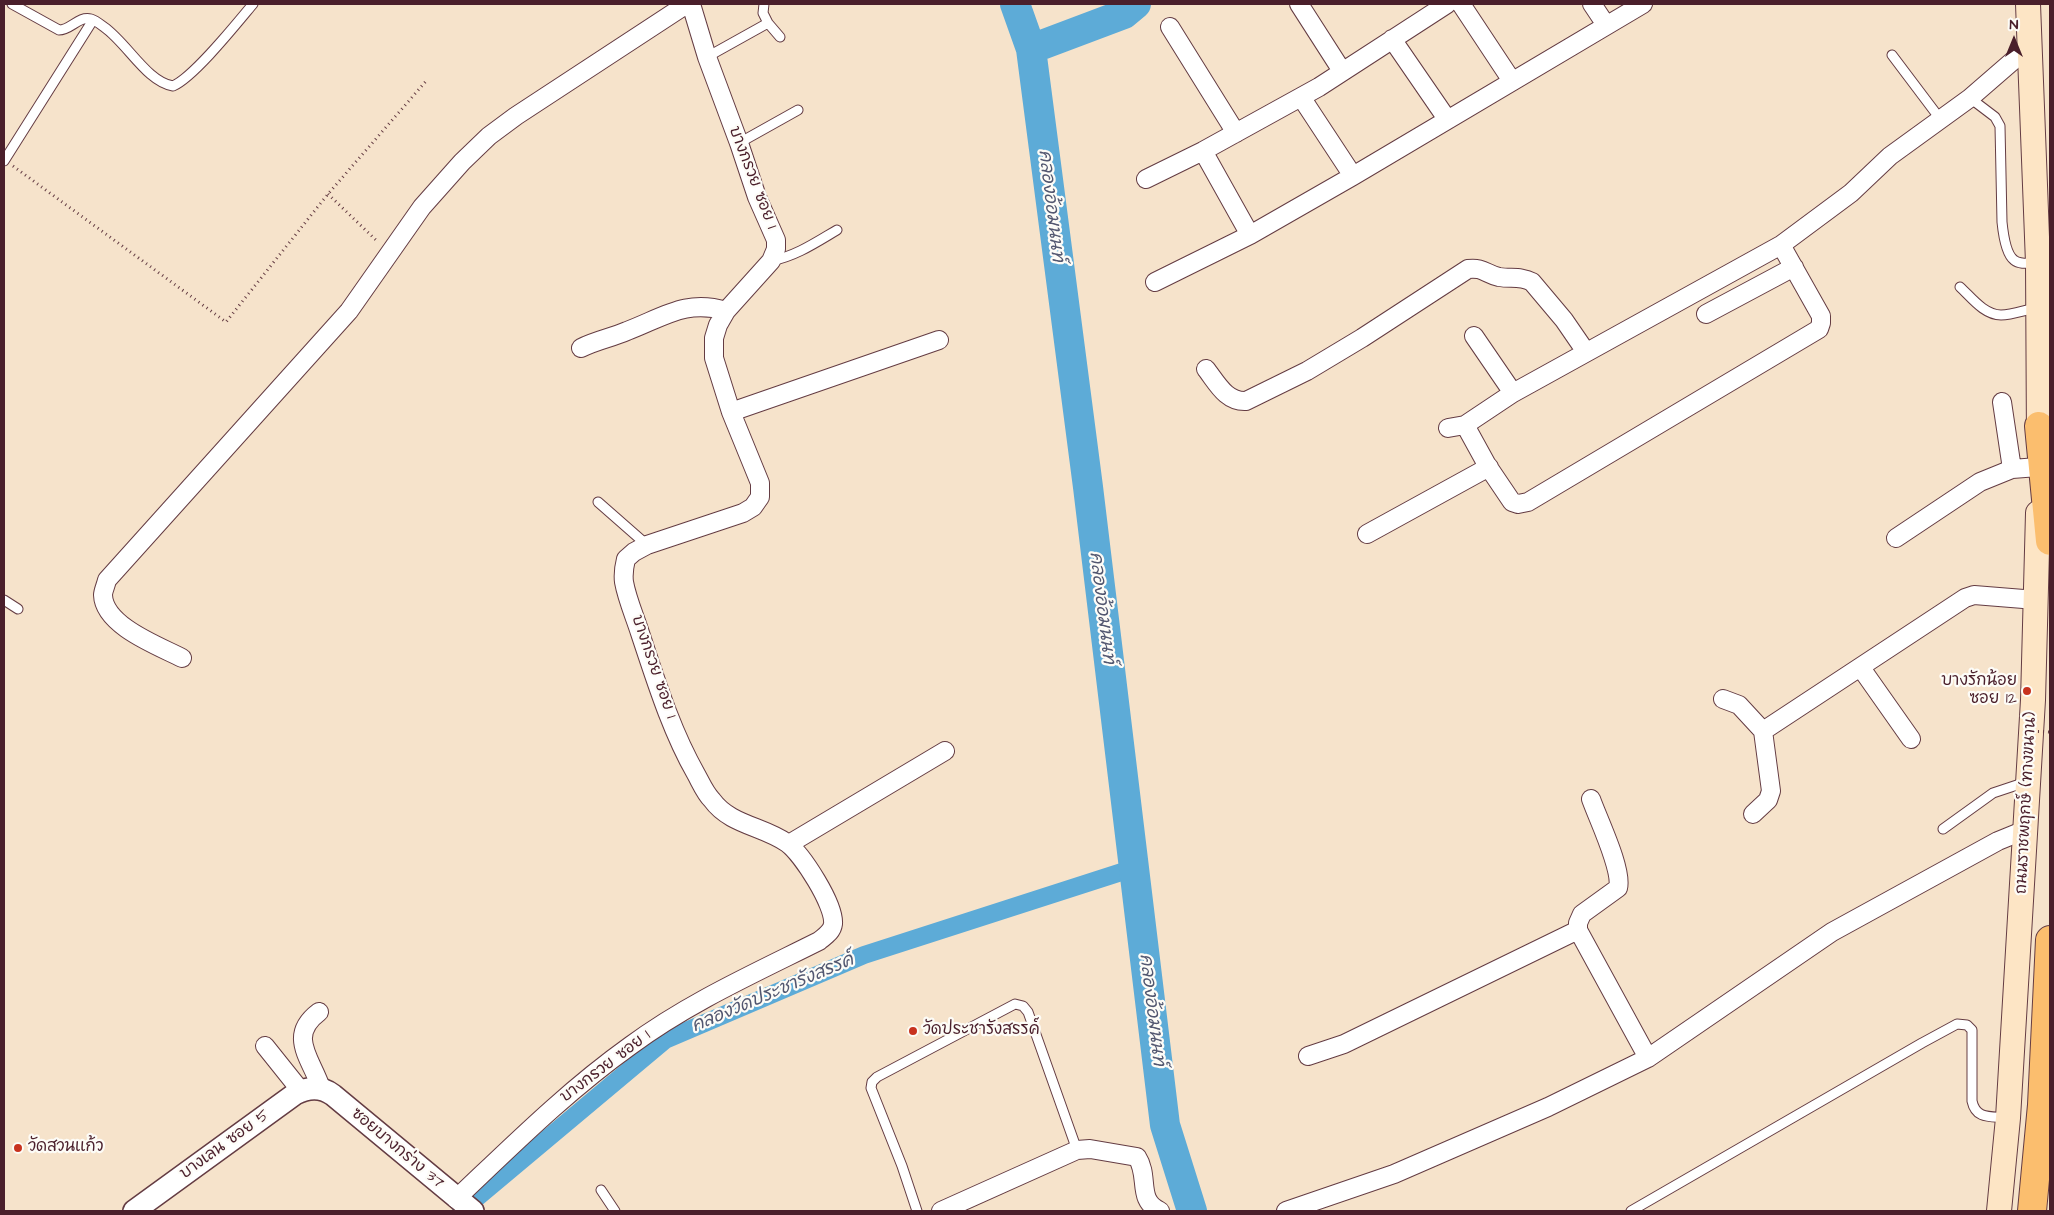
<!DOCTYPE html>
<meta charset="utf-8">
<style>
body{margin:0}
#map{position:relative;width:2054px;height:1215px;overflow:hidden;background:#f6e3cb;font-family:"Architects Daughter",sans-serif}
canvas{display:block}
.frame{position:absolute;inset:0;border:5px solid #4a1f2b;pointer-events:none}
.north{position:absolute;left:1989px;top:15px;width:50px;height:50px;-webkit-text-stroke:4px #fdfcf7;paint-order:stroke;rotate:0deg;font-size:14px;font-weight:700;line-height:20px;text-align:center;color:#4a1f2b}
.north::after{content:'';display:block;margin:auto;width:18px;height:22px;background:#4a1f2b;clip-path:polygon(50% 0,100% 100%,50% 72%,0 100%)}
</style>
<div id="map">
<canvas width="2054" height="1215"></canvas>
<div class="frame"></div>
<div class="north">N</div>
</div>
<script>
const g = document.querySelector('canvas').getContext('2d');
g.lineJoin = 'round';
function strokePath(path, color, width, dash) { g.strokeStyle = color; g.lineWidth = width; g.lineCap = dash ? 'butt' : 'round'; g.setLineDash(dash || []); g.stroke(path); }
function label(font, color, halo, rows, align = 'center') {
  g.font = font + ' "Architects Daughter","Playpen Sans Thai",sans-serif'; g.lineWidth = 4.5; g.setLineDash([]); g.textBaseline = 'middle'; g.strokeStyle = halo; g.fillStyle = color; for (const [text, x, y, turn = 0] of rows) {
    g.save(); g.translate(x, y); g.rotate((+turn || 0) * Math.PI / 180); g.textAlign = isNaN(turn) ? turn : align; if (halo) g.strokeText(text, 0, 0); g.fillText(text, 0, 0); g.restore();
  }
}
strokePath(new Path2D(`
 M461 1211 665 1040 864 955 1134 868`), '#5dabd7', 18);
strokePath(new Path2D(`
 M1015 4 1031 49 1088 487 1165 1125 1192 1211
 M1031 49 1124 14 1136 4`), '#5dabd7', 30);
const service = new Path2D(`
 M12 4 59 30C71 30 78 16 91 19 95 20 100 24 104 27 127 43 147 82 173 86 194 77 237 23 253 4
 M764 4 763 13 768 23
 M1892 55 1941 120
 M707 57 768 23 780 37
 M1970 98 1995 117 2000 126 2002 222C2003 232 2006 254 2014 260 2020 265 2030 263 2038 263
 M739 143 798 110
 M4 161 93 20
 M771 261C796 256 815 243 837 230
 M1960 287C1971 297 1984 315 2001 315 2012 315 2025 310 2036 308
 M598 502 647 545
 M4 600 18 609
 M1943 829 1993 793 2026 782
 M601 1190 615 1211
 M917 1211 902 1166 871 1088 872 1082 877 1077 1015 1004 1023 1006 1028 1012 1077 1150
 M1631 1211 1922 1043 1957 1024 1967 1025 1972 1030V1101C1976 1120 1991 1116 2008 1118`);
const minor = new Path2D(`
 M1299 4 1342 71
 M1461 4 1512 81
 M1592 4 1606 25
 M1170 27 1236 133
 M1392 39 1447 119
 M1301 97 1353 176
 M1203 151 1250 235
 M1146 179 1203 151 1319 87 1447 4
 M1155 282 1250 235 1353 176 1643 4
 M1706 314 1794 267
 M1474 336 1513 393
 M581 348C597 340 611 338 627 331 664 317 686 299 726 311
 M1206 369C1217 383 1226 402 1246 401L1307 371 1362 338 1468 269C1483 267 1486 274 1499 277 1511 279 1521 276 1532 282L1564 320 1586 352
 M2002 402 2012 469
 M731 412 939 340
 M1465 425 1487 465 1512 502 1518 504 1528 502 1819 329 1821 323V316L1781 245
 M1448 428 1465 425 1513 393 1781 245 1851 193 1890 156 1970 98 2030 46
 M1367 534 1489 467
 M1896 538 1980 482 2012 469 2038 467
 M182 658C159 646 104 626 103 595 103 591 106 585 107 580L349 311 422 207 462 162 489 136 516 116 687 4
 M1861 668 1911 739
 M1723 699 1739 705 1763 731 1771 791 1768 800 1753 814
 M1763 731 1965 598 1974 595 2036 600
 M1591 799C1598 819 1623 870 1618 888L1582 914 1578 923V930L1648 1058
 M789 844 945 751
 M319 1012C287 1036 311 1058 321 1088
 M265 1046 301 1091
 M1308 1056 1344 1044 1578 930
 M456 1199C512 1146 567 1091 630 1046 688 1003 755 973 819 941 825 936 832 932 833 924 835 905 802 854 787 843 763 826 730 825 712 800 705 793 701 783 696 774 671 730 656 681 640 633 635 617 627 599 624 582 623 574 624 567 626 559L634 552 647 545 743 513 753 507 760 497V483L731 412 714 358V338L718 325 726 311 771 261 776 249V240L757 197 739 143 707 57 691 4
 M941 1211 1077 1150 1090 1149 1137 1157C1150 1177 1136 1200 1160 1211
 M1286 1211 1394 1174 1548 1107 1648 1058 1832 932 1998 841 2025 830`);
const tertiary = new Path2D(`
 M134 1211 295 1094C308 1087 321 1086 333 1095L473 1211`);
const secondary = new Path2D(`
 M2028 4 2038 263 2039 444
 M1999 1211 2008 1118 2033 700 2038 513`);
const primary = new Path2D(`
 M2039 426 2050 541
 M2032 1211 2042 1105 2050 940`);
strokePath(service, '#643c43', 11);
strokePath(minor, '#643c43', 20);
strokePath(tertiary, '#643c43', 24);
strokePath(secondary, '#643c43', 26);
strokePath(primary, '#643c43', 30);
strokePath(new Path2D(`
 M13 166 226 322 328 194 427 80
 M328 194 378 242`), '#643c43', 3, [1, 4]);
strokePath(service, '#fff', 9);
strokePath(minor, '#fff', 18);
strokePath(tertiary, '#fff', 21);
strokePath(secondary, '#fde5c5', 24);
strokePath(primary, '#fbbe6e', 28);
strokePath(new Path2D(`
 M2028 731 2050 732`), '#643c43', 3, [1, 4]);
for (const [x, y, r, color] of [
 [2027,691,5,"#c8321e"],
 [913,1031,5,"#c8321e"],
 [18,1148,5,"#c8321e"]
]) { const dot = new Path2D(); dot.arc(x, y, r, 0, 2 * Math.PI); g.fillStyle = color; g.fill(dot); strokePath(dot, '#fdfcf7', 2); }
label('16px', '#4a1f2b', '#fdfcf7', [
 ["บางกรวย ซอย 1",752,178,69],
 ["บางกรวย ซอย 1",653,667,71],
 ["ถนนราชพฤกษ์ (ทางขนาน)",2027,803,-87],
 ["บางกรวย ซอย 1",606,1067,-37],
 ["บางเลน ซอย 5",225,1145,-36],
 ["ซอยบางกร่าง 37",397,1149,40]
]);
label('16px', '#4a1f2b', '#fdfcf7', [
 ["บางรักน้อย",2017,682,"right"],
 ["ซอย 12",2017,700,"right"],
 ["วัดประชารังสรรค์",923,1031],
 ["วัดสวนแก้ว",28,1148]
], 'left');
label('italic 18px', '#525770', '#fdfcf7', [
 ["คลองอ้อมนนท์",1050,206,83],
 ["คลองอ้อมนนท์",1101,608,83],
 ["คลองวัดประชารังสรรค์",773,994,-23],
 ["คลองอ้อมนนท์",1151,1010,83]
]);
</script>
